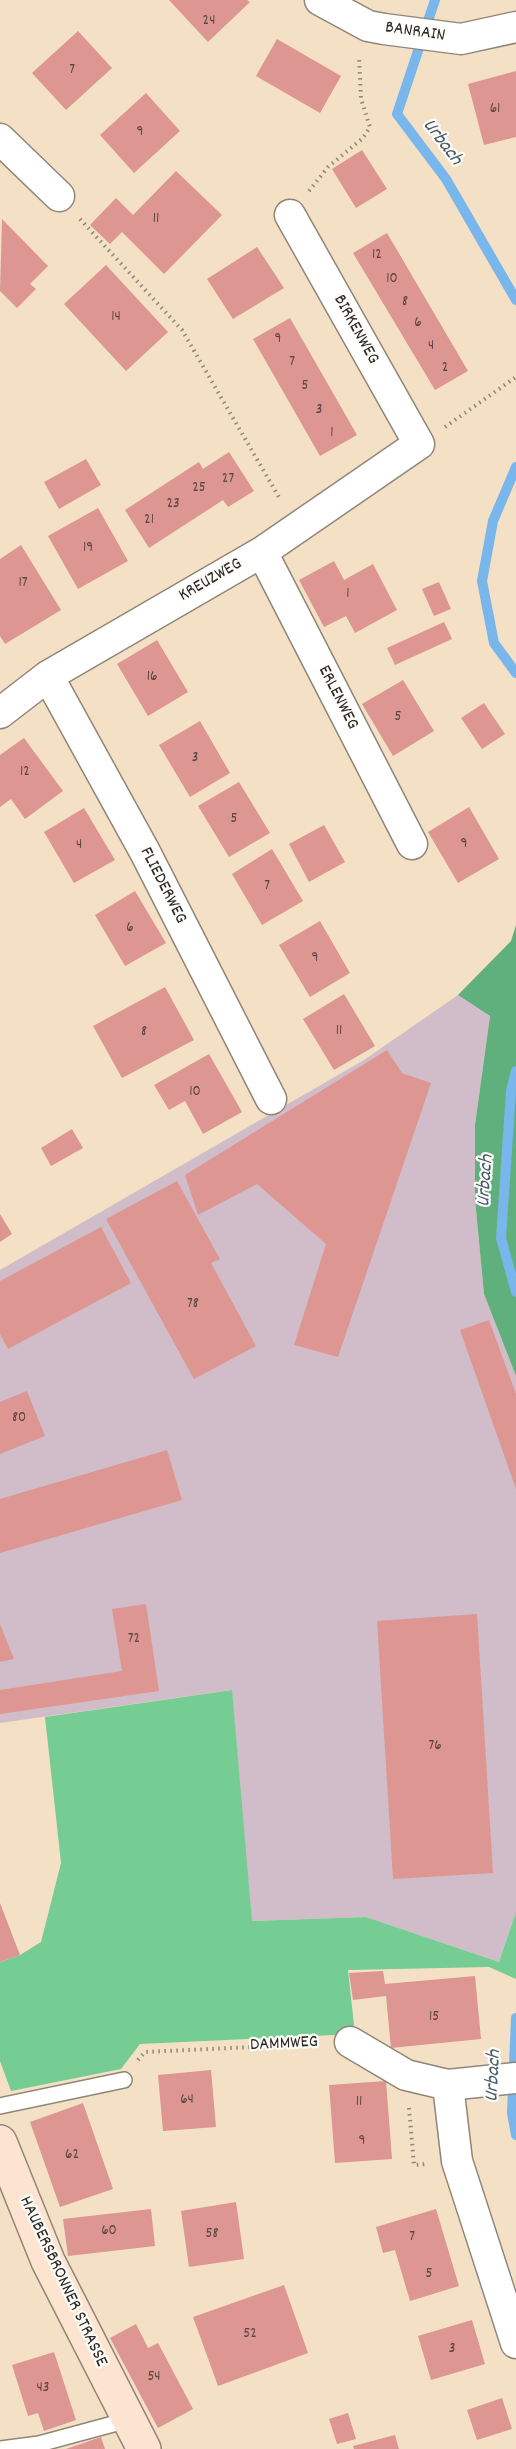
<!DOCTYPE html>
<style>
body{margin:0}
canvas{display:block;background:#f4e0c5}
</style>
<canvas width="516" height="2449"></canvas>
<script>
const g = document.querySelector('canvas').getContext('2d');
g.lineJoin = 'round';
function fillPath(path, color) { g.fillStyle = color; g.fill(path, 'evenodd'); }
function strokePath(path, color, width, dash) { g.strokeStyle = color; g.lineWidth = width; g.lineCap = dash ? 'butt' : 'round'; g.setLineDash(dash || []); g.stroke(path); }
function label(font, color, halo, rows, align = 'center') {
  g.font = font + ' Dekko,sans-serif'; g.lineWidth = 4.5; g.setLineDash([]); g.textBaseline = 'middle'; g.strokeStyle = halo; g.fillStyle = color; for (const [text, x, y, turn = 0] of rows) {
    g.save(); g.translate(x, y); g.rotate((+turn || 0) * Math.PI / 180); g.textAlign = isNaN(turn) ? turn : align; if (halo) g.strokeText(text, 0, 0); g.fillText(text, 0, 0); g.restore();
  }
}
fillPath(new Path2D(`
 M458 995 490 1016 475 1125V1199L484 1294 516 1376V1912L499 1962 366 1917 251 1921 231 1690 0 1723V1270L364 1060Z`), '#d1bdc9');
fillPath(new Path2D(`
 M232 1690 252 1921 366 1917 499 1962 516 1912V1979L489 1967 348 1970 355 2034 140 2044 121 2069 11 2091 0 2061V1962L20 1955 41 1942 61 1863 45 1717Z`), '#75cd93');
fillPath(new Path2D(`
 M516 925V1376L484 1294 475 1199V1125L490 1016 458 995 511 941Z`), '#60b07d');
strokePath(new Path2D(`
 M435 0 397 114 446 179 516 300
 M516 467 493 521 482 581 494 643 516 673
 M516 1071 511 1091 501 1238 516 1292
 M516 2018 512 2113 516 2135`), '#78b6eb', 10);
fillPath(new Path2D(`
 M169 0H247L250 2 208 42Z
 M78 31 112 68 66 110 32 73Z
 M277 39 341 76 320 113 256 76Z
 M516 71V137L484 145 468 84Z
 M146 93 180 131 134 173 100 135Z
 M362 150 387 189 356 208 332 169Z
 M176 171 222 215 164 274 122 232 110 244 90 225 116 198 133 215Z
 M2 219 48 266 30 284 36 289 17 308 0 291Z
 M387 233 468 371 435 390 353 253Z
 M257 247 284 288 233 319 207 279Z
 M106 265 168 332 126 371 64 304Z
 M290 318 357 435 320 456 253 339Z
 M229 452 254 491 228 507 223 500 149 548 125 510 199 462 203 469Z
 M86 459 101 485 59 509 44 482Z
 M98 508 128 561 78 589 48 536Z
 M21 545 61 610 5 644 0 636V559Z
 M334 561 344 580 373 564 397 610 355 633 346 616 324 627 299 580Z
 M439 582 451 609 434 616 422 589Z
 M444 622 452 639 395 665 387 648Z
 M157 640 188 692 148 716 117 664Z
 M403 680 434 731 393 756 362 704Z
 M484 703 505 734 482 749 461 718Z
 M200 721 230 773 190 797 159 745Z
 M24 738 63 791 25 819 11 799 0 807V755Z
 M239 782 270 833 229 857 198 806Z
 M469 807 499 859 458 883 428 832Z
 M84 808 115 860 74 883 44 832Z
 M324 825 345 862 309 882 289 844Z
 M272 849 303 901 262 925 232 874Z
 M135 891 166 943 125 966 95 915Z
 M320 921 350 973 310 997 279 945Z
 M165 987 194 1040 122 1078 93 1026Z
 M344 994 375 1046 334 1070 303 1019Z
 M387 1050 402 1073 431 1083 338 1357 294 1345 326 1244 257 1184 198 1215 185 1175Z
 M209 1054 242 1112 203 1134 185 1101 169 1110 154 1085Z
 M72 1129 83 1148 51 1166 41 1148Z
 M177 1181 220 1259 211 1263 256 1346 194 1379 106 1219Z
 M0 1214 12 1234 0 1242Z
 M101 1227 131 1283 8 1349 0 1334V1281Z
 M489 1320 516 1394V1489L460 1330Z
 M27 1391 45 1436 0 1454V1402Z
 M167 1450 182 1500 0 1553V1499Z
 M146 1604 159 1691 0 1714V1690L122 1671 112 1609Z
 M477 1614 493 1873 393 1879 377 1621Z
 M0 1624 14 1659 0 1662Z
 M0 1903 20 1955 0 1962Z
 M383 1971 385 1984 475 1976 481 2039 391 2048 386 1996 353 2000 349 1973Z
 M211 2070 216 2127 163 2131 158 2075Z
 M386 2081 392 2159 335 2163 329 2085Z
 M83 2103 113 2189 60 2207 30 2122Z
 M236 2202 244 2259 189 2267 181 2211Z
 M151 2209 155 2246 68 2256 63 2219Z
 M436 2209 459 2286 410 2301 395 2250 383 2253 376 2227Z
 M284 2285 308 2353 218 2386 193 2317Z
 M472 2320 485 2364 431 2380 418 2336Z
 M136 2324 148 2348 158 2343 193 2409 158 2428 110 2338Z
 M54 2352 76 2420 44 2431 38 2413 28 2416 12 2365Z
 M502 2398 512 2429 477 2440 467 2410Z
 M348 2413 356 2439 337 2444 329 2419Z
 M395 2435 399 2449H354L353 2446Z
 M101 2437 105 2449H66Z`), '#dd9691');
const lane = new Path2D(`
 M0 2106 124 2080
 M0 2449 39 2444 128 2420`);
const street = new Path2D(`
 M320 0 368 26 384 29 461 39 516 27
 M0 139 59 196
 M262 552 412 844
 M48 676 145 852 271 1099
 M0 713 48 676 262 552 419 444 290 215
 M350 2042 406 2075 448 2085
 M516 2078 448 2085 457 2161 516 2343`);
const secondary = new Path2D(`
 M0 2142 48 2261 144 2449`);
strokePath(lane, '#908678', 18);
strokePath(street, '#908678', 33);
strokePath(secondary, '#908678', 36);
strokePath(new Path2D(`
 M309 191 328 167 363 138 370 127 361 99 359 56
 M80 219 182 330 280 499
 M445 427 516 377
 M138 2060 145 2052 318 2044
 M409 2108 414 2165 427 2164`), '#908678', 4, [1.5, 4.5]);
strokePath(lane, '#fff', 15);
strokePath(street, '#fff', 30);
strokePath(secondary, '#fde4d1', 33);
label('15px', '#584644', null, [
 ["24",209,22],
 ["7",72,71],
 ["61",495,110],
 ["9",140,133],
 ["11",156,220],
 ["12",377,256],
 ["10",392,280],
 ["8",405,303],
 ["14",116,318],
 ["6",418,324],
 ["9",278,340],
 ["4",431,347],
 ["7",292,363],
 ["2",445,369],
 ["5",305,387],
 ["3",319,411],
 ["1",332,434],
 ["27",228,480],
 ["25",199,489],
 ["23",173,505],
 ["21",149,521],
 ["19",88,549],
 ["17",23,584],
 ["1",348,595],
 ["16",152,678],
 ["5",398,718],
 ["3",195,759],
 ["12",25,773],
 ["5",234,820],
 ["9",464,845],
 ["4",79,846],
 ["7",267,887],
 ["6",130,929],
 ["9",315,959],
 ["11",339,1032],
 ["8",144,1033],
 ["10",195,1093],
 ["78",193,1305],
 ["80",19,1419],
 ["72",134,1640],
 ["76",435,1747],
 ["15",434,2018],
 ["64",187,2101],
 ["11",359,2103],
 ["9",362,2142],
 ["62",72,2156],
 ["60",109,2232],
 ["58",212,2235],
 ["7",412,2238],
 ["5",429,2275],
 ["52",250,2335],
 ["3",452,2350],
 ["54",154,2378],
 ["43",43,2389]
]);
label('18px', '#2b2b2b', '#fdfcf7', [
 ["BANRAIN",415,33,8],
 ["BIRKENWEG",355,330,61],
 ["KREUZWEG",211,581,-30],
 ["ERLENWEG",337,698,63],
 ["FLIEDERWEG",162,886,63],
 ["DAMMWEG",284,2045,-3],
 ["HAUBERSBRONNER STRASSE",62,2282,65]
]);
label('italic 20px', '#465c6e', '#fdfcf7', [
 ["Urbach",441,143,53],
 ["Urbach",487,1181,-86],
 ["Urbach",495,2076,-87]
]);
</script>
